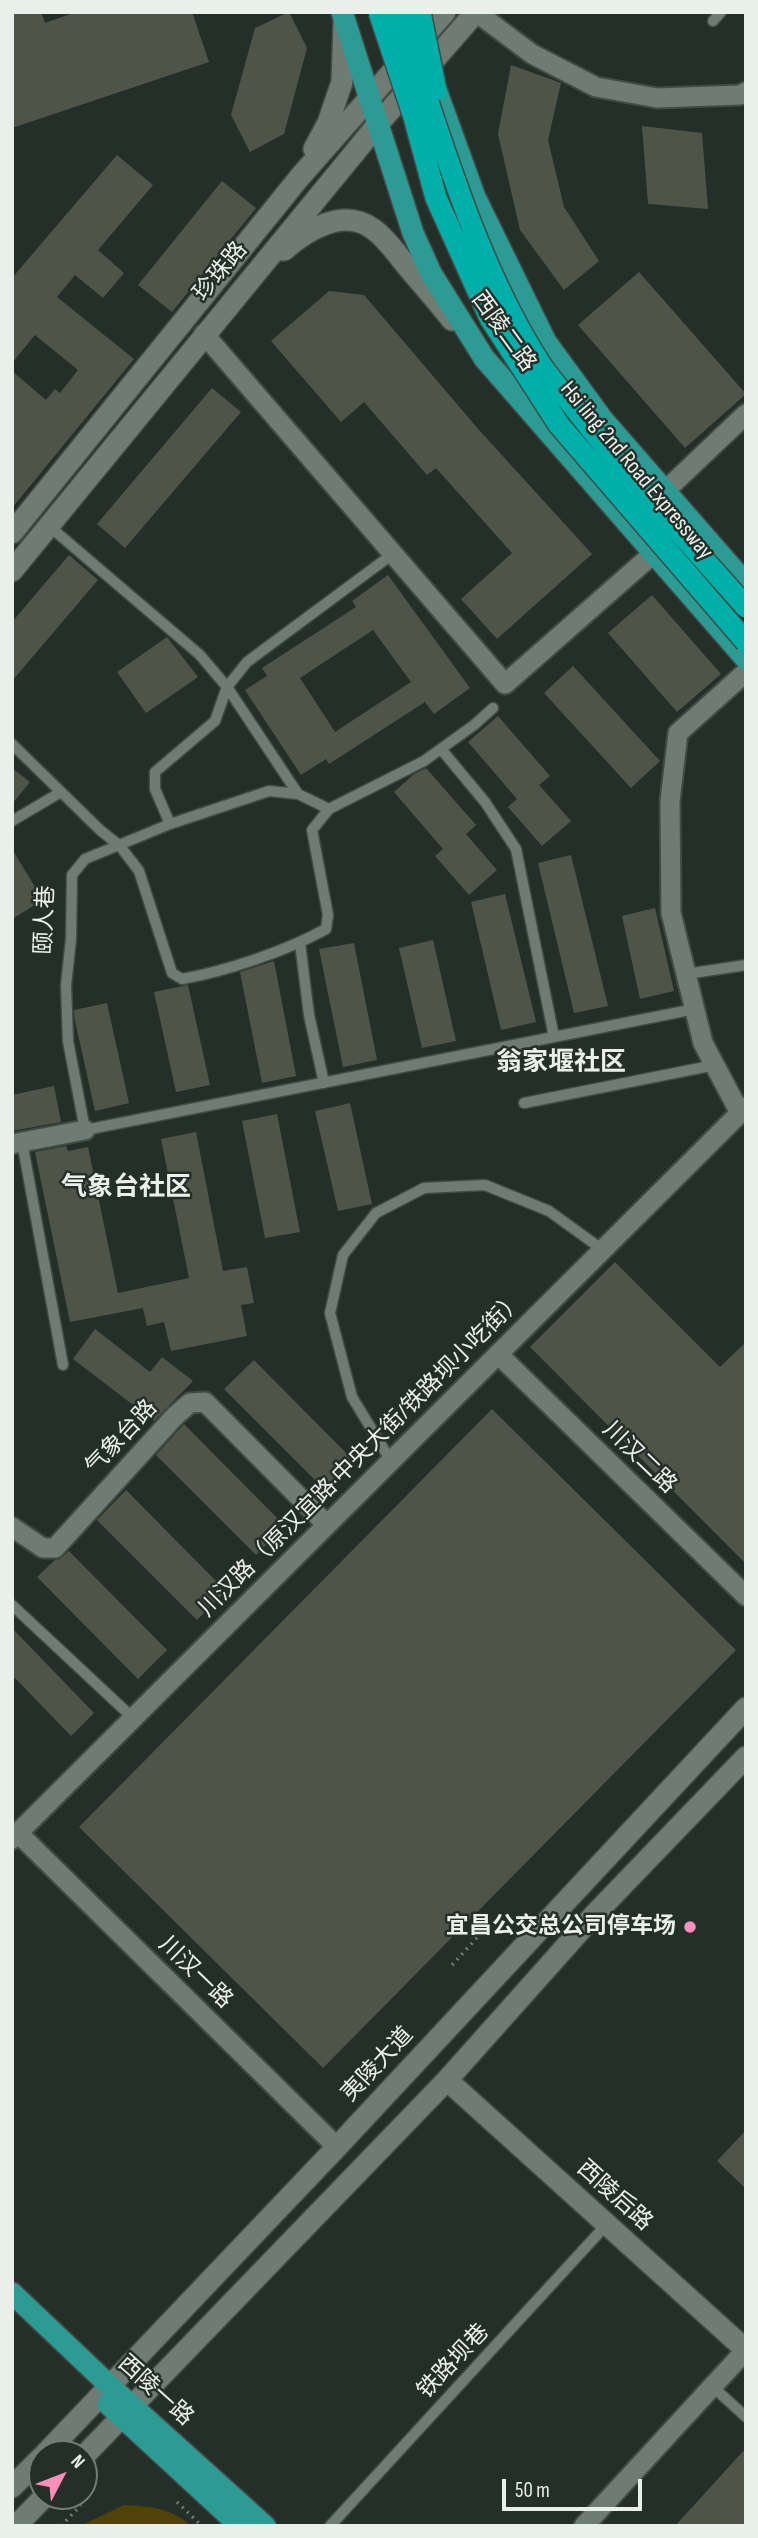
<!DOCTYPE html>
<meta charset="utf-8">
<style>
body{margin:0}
#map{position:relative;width:758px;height:2538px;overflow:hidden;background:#252f29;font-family:"Sofia Sans Condensed",sans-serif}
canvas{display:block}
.frame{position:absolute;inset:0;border:14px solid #e9f0eb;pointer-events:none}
.north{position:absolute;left:28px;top:2440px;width:70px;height:70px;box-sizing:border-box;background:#252f29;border:2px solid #737c77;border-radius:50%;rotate:48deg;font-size:19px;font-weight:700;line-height:28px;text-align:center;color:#e9f0eb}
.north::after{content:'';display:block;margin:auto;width:24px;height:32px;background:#fe8ebb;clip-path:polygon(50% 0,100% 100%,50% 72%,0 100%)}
.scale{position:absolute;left:502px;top:2479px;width:140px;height:32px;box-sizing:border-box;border:4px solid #e9f0eb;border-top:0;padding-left:9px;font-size:21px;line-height:24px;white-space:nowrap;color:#e9f0eb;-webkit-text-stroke:5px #252f29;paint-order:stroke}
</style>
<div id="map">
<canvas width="758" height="2538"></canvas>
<div class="frame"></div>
<div class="north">N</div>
<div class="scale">50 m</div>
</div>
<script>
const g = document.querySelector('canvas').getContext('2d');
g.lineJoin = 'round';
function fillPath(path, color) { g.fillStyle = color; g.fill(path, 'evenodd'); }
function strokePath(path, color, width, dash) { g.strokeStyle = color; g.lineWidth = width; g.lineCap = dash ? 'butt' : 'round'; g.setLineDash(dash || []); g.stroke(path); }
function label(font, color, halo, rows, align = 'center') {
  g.font = font + ' "Sofia Sans Condensed","Noto Sans SC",sans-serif'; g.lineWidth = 5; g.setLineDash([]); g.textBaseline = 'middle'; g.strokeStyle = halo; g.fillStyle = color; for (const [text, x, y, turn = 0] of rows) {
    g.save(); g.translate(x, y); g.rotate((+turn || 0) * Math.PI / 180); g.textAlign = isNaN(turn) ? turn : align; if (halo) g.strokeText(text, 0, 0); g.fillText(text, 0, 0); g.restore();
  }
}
fillPath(new Path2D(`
 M124 2505C149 2506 172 2508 191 2526H80Z`), '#514207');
fillPath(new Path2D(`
 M12 12H41L45 23 76 12H192L209 62 12 128Z
 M289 12 307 48 284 134 250 152 231 115 255 28Z
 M511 65 561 83 548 140 564 207 599 261 564 290 520 230 498 134Z
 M642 126 702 133 708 209 648 204Z
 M117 155 153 185 98 250 124 273 103 298 75 275 57 297 134 359 12 508V371L46 400 55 389 60 393 78 370 35 335 12 363V278Z
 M222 181 256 208 172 312 138 285Z
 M639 272 746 394 685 448 578 325Z
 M329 291 364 295 479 430 592 554 497 639 461 599 512 553 436 468 427 475 364 402 341 422 271 341Z
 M212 388 241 412 125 548 97 524Z
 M69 555 98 580 12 681V622Z
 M388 575 470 688 434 714 425 702 329 764 326 759 301 775 245 690 267 676 262 668 356 607 352 601ZM373 630 411 682 335 732 300 678Z
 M652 595 721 674 677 712 608 633Z
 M167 637 198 677 146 713 117 672Z
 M573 666 660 761 631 788 544 693Z
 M498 716 550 776 539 785 571 821 542 846 508 807 517 799 468 742Z
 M12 768 30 782 12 804Z
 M426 768 476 825 466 834 497 870 469 895 435 856 443 849 394 792 414 774Z
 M12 849 43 900 12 919Z
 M571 855 608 1006 574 1013 538 863Z
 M505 894 536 1022 501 1030 471 902Z
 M655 908 674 991 640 999 622 916Z
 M433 940 456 1041 422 1048 399 948Z
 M354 943 377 1060 343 1067 319 949Z
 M274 961 296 1076 262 1083 240 972Z
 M188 985 210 1085 176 1092 154 992Z
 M107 1003 129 1103 95 1111 75 1021 74 1010Z
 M54 1086 61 1122 12 1131V1095Z
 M350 1103 372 1204 338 1211 315 1111Z
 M277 1114 300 1232 265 1238 242 1121Z
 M196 1132 223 1271 247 1267 254 1303 241 1305 247 1336 171 1351 164 1322 147 1326 143 1308 70 1322 35 1152 66 1146 68 1151 88 1147 118 1293 189 1278 161 1139Z
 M615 1262 720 1367 746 1342V1564L530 1347Z
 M95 1329 150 1372 162 1357 193 1381 154 1421 73 1359Z
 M254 1360 354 1461 325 1490 224 1389Z
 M492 1409 736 1650 323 2068 79 1827Z
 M184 1424 285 1526 256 1555 156 1455Z
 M126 1490 226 1591 197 1620 97 1520Z
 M69 1551 167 1650 138 1679 37 1577 55 1560 60 1559Z
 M12 1628 94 1713 71 1736 12 1675Z
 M746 2130V2189L717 2161Z
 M746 2448V2526H675Z`), '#4f5449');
const lane = new Path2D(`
 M713 21 721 12
 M49 526 200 655 227 687 298 794
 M12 744 100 830 120 846 139 871 172 973 182 979C227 971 286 951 326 929L328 915 312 830 329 809 424 761 474 725 493 708
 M441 749 485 802 516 849 554 1037
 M329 809 298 794 269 791 170 824 85 859 72 875 71 939 66 985 68 1041 85 1130 695 1009
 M12 821 61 792
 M170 824 155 789V772L215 721 227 687 247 662 394 553
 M300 943 309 1015 324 1083
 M686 974 746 965
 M524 1103 715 1065
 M22 1142 63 1365
 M391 1461 352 1397 330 1313 343 1255 376 1213 424 1188 485 1185 549 1211 603 1250
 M12 1605 133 1718
 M712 2386 746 2417
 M330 2526 607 2224`);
const street = new Path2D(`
 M476 12 532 54 596 87 657 98 740 95 746 92
 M204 334 505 684 654 553
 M665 491 746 414
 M740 1113 703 1043 671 913 670 801 678 733 746 672
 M12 1144 85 1130
 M498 1354 746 1596
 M12 1527 43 1548H55L175 1416 190 1403 205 1402 327 1525
 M18 1833 337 2147
 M12 1839 746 1107
 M584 2526 746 2350`);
const secondary = new Path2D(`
 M314 149 328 123 342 82 344 23
 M284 250C307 230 344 207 373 229 386 238 396 253 406 265 421 283 437 301 452 320
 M12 533 299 178 445 12
 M12 571 378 124 476 12
 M447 2080 746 2350
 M45 2454 337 2147 746 1708
 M84 2456 447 2080 595 1914 746 1757
 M12 2487 42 2457
 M16 2526 45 2496`);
const primary = new Path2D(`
 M342 12 413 233 431 273 484 358 746 659
 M430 73 475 197 546 342 603 420 746 584
 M12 2293 111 2387 265 2526
 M108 2404 240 2526`);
strokePath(lane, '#424b46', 13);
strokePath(street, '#424b46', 23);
strokePath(secondary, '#424b46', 24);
strokePath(primary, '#424b46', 24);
strokePath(new Path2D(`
 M452 1965 484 1930
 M177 2502 202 2526
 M61 2526 81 2505`), '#707973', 3.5, [2, 5]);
strokePath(lane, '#6f7c74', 10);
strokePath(street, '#6f7c74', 19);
strokePath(secondary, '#6f7c74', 21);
strokePath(primary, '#2c9b94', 21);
const highwayBridge = new Path2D(`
 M379 12 414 117 436 198 490 318 559 425 746 642
 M398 12C438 127 474 262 541 365 552 381 565 395 577 411 629 479 689 542 746 607
 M420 12 436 90`);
strokePath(highwayBridge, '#424b46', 24, []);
strokePath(highwayBridge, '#00afaa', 21);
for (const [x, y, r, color] of [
 [690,1927,7,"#fe8ebb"]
]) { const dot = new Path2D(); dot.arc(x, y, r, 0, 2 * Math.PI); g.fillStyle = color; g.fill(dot); strokePath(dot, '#252f29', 2.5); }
label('23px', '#e9f0eb', '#252f29', [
 ["珍珠路",221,272,-50],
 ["西陵二路",503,332,54],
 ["Hsi ling 2nd Road Expressway",636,471,50],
 ["颐人巷",46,920,-88],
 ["气象台路",122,1438,-47],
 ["川汉路（原汉宜路·中央大街/铁路坝小吃街）",362,1455,-45],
 ["川汉二路",639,1458,44],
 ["川汉一路",195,1973,44],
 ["夷陵大道",378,2065,-47],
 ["西陵后路",614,2196,42],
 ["铁路坝巷",454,2362,-47],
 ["西陵一路",155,2391,42]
]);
label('bold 23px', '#e9f0eb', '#252f29', [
 ["宜昌公交总公司停车场",676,1927]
], 'right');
label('bold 26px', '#e9f0eb', '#252f29', [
 ["翁家堰社区",561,1063],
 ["气象台社区",126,1188]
]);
</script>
